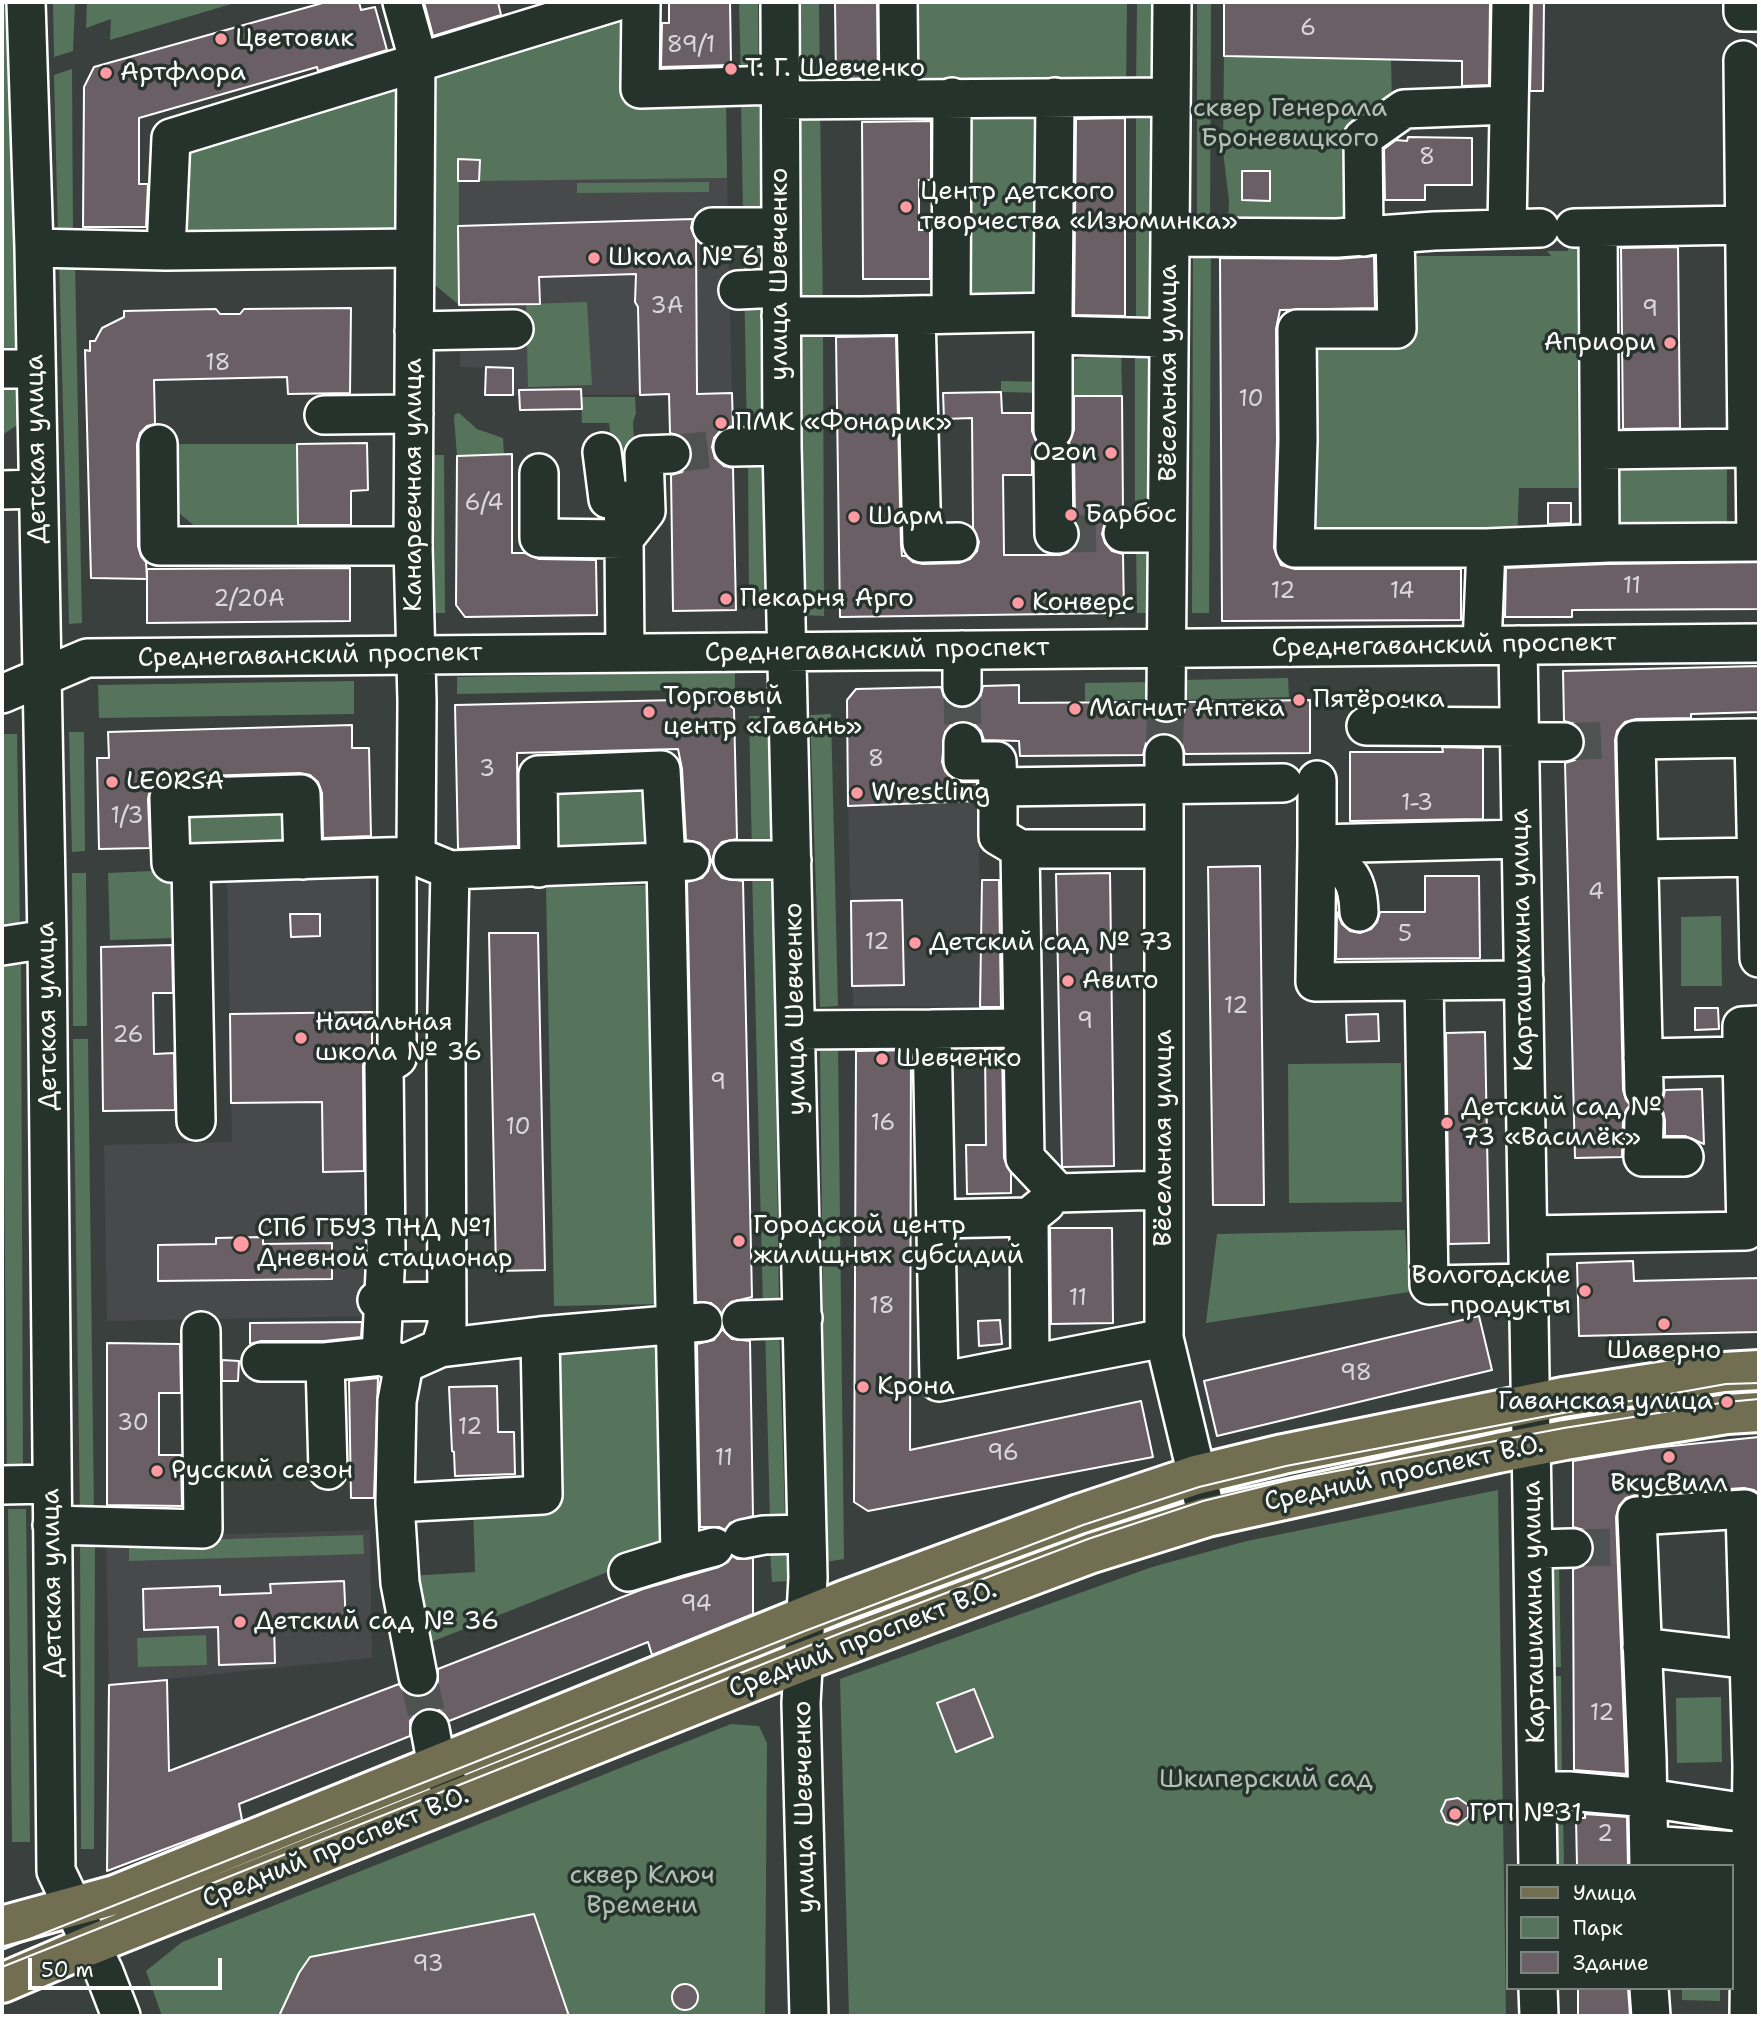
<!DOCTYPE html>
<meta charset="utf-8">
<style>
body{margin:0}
#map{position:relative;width:1761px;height:2018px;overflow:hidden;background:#3a403e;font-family:"Shantell Sans",sans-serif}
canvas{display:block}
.frame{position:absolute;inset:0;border:4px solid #fff;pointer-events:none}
.legend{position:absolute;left:1506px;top:1864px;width:228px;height:126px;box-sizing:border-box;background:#26332d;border:2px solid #7d8581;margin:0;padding:9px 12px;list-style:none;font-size:21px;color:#fff}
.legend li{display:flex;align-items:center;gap:14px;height:35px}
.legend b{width:35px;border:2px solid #7d8581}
.scale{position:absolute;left:28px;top:1958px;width:194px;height:32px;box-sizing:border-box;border:4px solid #fff;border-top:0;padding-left:9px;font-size:21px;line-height:24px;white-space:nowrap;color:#fff;-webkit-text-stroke:5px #26332d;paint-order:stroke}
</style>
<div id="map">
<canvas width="1761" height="2018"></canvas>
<div class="frame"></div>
<ul class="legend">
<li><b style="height:9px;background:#726e52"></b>Улица</li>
<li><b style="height:19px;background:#56735b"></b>Парк</li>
<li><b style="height:19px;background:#6a5f65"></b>Здание</li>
</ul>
<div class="scale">50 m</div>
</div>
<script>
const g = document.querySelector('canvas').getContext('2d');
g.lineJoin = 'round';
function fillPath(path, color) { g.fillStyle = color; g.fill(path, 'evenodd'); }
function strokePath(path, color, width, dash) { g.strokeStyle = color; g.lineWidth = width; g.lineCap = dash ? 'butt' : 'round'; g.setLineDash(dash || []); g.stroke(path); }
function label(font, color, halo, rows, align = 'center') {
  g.font = font + ' "Shantell Sans",sans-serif'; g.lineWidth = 7; g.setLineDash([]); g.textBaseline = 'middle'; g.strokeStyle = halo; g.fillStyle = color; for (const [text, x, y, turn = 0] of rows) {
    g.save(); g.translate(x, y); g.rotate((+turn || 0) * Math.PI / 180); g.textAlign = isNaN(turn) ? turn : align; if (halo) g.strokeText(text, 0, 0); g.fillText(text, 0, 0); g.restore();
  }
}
fillPath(new Path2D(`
 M727 178 732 393 581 395V389L520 390 519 396 513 395V368L460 367 458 181Z
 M979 801 980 1007 853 1006 848 806Z
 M370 870 377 1316 107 1321 104 1145 232 1142 227 874Z
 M370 1530 372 1658 109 1685 106 1538Z`), '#48494a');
fillPath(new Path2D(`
 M2 2H9L20 414 16 426 2 435Z
 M53 2H75L73 51 54 57Z
 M87 2H238L110 40 111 19 86 28Z
 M739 2H758L759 77 741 78Z
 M799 2H819L820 88H799Z
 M914 2H1127L1126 88H915Z
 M1137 2H1153V88H1136Z
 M1197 2H1211L1210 225H1197Z
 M633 5 632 99 726 97 727 178 479 181 480 160 459 159V305L430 281 429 68Z
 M1224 56 1391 60 1392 104 1347 224 1228 232 1229 201 1223 151Z
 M72 69 73 235H58L54 75Z
 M405 78 403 244 175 246 178 146Z
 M759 100 764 439H747L741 101Z
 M1136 104H1152L1151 323 1136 322Z
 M798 107H820L823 308 801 309Z
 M963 107H1044V305H964Z
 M709 182V192L577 193V183Z
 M1568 232 1577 238 1578 488H1519L1517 544 1304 545V337H1407V256H1551L1547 251H1568Z
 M1193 252H1211L1209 613H1192Z
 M59 262H75L82 623 69 624Z
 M587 302 592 385 528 387 526 304Z
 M823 326 824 616 804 615 802 327Z
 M1135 344 1150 345 1148 526H1135Z
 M1121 346 1122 396H1057L1058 364Z
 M1001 381 1048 382V393L1001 392Z
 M581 397H635L636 413 633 422 636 477 633 484 617 482 609 423H582Z
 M459 413 477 429 503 438 504 455 457 456 454 418 455 414Z
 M172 444H297L298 528 198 529 173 508Z
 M1727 453V534L1612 535V454Z
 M423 455H444L445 613H424Z
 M748 456H764L765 597 749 598Z
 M1136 541H1149L1148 613H1137Z
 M735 672V689L457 694V677Z
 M1288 678 1289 697 1182 700V680Z
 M354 681V714L99 718 98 685Z
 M1150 682V699L1085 701V683Z
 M831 714 838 1006 820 1007 810 715Z
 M749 716H771V853H752Z
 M69 732H84L85 851 72 852Z
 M2 734H17L20 934 3 935Z
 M651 783 654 850 550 855 548 787Z
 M290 800 292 850 182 854 180 805Z
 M173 870 175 938 110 940 108 873Z
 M752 871 773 872 779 1307H763Z
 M72 873H86L87 1026H73Z
 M654 885 662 1304 554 1306 546 887Z
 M1721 916 1722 986H1681V917Z
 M21 954 23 1473 7 1474 2 956Z
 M73 1039H88L94 1513H80Z
 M820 1049H838L844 1559 826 1562Z
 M1401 1063 1402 1202 1289 1203 1288 1064Z
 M1405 1230 1409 1292 1206 1323 1217 1234Z
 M765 1325H779L785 1517 770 1520Z
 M667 1345 673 1550 625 1565 421 1646 409 1576 475 1572 473 1506 551 1501 548 1348Z
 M1498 1490 1506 2016H849L840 1679 1152 1567 1247 1541Z
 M8 1509H26L30 1842H12Z
 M95 1534 94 1849H81L80 1535Z
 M363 1535 364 1554 129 1561V1542Z
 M786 1548 788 1581 772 1582 770 1549Z
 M1550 1567H1559L1561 1667H1552Z
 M206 1635 207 1665 138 1667 137 1638Z
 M1552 1676H1561L1562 1774H1553Z
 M1721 1697 1722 1762 1677 1763 1676 1698Z
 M731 1724 759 1726 767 1743 765 2016H162L146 1971 182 1942Z
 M1554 1811H1563L1564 1866H1555Z
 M1682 1988H1720V2001L1682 2000Z`), '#56735b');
const building = new Path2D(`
 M326 2H359L361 10 375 7 387 50 318 71 317 67 139 118V184H148L146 227H83L84 87 94 67Z
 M424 2H498L501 15 433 36Z
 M669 2H730L731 65 661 67 662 23H669Z
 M835 2H877L878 78 836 79Z
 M1224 2H1490L1489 85 1462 86V61L1224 56Z
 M1532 2H1544L1543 91H1530Z
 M1125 118V316L1074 315 1076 119Z
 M931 121V180H919V230H930V279H863L862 122Z
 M1408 137 1472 138V185H1425V200H1385L1384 149 1396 140 1407 141Z
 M458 159 480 160 479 181H458Z
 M1242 171H1270V201L1242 200Z
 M693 219 691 228 696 239 697 394 732 393 733 426 722 429 714 438 712 447 715 458 724 466 733 468 736 610 673 611 671 475 682 472 689 464 692 453 689 443 681 436 670 433 669 394 640 395 638 307 635 302 636 274 539 277 540 304 459 305 458 226Z
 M1678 247 1680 428 1623 429 1621 248Z
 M1374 256 1375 308 1280 310 1276 329 1277 440 1274 548 1281 565 1295 569H1461V620L1222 621 1220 258 1337 259Z
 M351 308 350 393 288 394 287 377 154 380 155 424 147 426 140 433 137 444 138 546 141 556 146 562 147 579 91 578 85 350 90 351V341H95L102 328 124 317V311L216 309 220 314H240L244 309Z
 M896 336 901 544 902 556H906L913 562 923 564 959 563 970 559 977 551 979 542 973 528 972 418 944 419 943 393 1001 392 1002 413H1032V431L1037 443 1032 455V475H1003L1004 555H1060L1069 552 1077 545 1080 533 1075 521 1074 455 1069 442 1074 430V396H1122L1123 512 1113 515 1105 522 1102 534 1105 543 1112 551 1123 554 1124 613 840 617 836 337Z
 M486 367 513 368V395H485Z
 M581 389 582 409 520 410 519 390Z
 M367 443 368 490 351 491V525H298L297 444Z
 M512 454V553H525L539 559 596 560 597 615 465 617 456 605 457 456Z
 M1548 503H1571V523L1548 524Z
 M1759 562V609L1572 610V617H1505L1506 568 1608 564Z
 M350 568V621L147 623V569Z
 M1759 666V712L1691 714V718L1636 719 1625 722 1617 731 1615 740 1623 1090 1626 1100 1630 1105 1626 1110 1623 1119 1622 1157 1575 1158 1565 763 1575 760 1582 753 1585 741 1582 732 1575 724 1564 721 1563 671Z
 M1019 685V703L1145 702 1148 713 1156 720 1165 723 1177 720 1184 712 1187 702 1310 700V753L1185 754 1182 744 1175 736 1163 733 1154 736 1146 743 1143 755 1020 756 1019 741 984 740 981 731 974 724 962 721 952 724 945 732 942 762 945 771 952 779 962 782H977V801L848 806 847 700 856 689 941 687 944 697 951 705 963 708 973 705 980 698 983 686Z
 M723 699 734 709 737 839 722 842 715 850 712 861 715 870 722 878 743 881 752 1297 731 1302 722 1314 711 1303 696 1302 687 882 702 878 708 871 711 861 708 850 700 843 686 840 682 769 678 749 517 753 518 846 458 849 455 705Z
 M352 725V748H369L371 836 323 838 322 793 318 782 310 775 300 773 168 777 157 781 150 789 148 799 150 848 99 849 97 758H109L108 732Z
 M1442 747 1483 748V819L1350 821V752H1443Z
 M1260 866 1264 1205H1213L1208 867Z
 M1110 873 1114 1166 1062 1167 1056 874Z
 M1425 876H1479L1480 958 1336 959 1337 912 1342 924 1350 931 1360 933 1371 929 1377 922 1380 912H1425Z
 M982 880H999L1001 1007H980Z
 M902 900 904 985 852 986 851 901Z
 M290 914H320V936L291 937Z
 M489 933H538L545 1270 496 1271Z
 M172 945 173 993H153L154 1054 174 1053 175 1110 103 1111 101 947Z
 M1695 1008H1718L1719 1029 1695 1030Z
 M372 1012V1049L365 1056 363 1066 364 1171 323 1172 322 1102 231 1103 230 1014Z
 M1378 1014 1379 1041 1347 1042 1346 1015Z
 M1485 1032 1489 1243 1449 1244 1446 1033Z
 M985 1049H1002L1004 1158 1011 1173V1193L967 1194 966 1145H986Z
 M911 1050 910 1450 1141 1401 1153 1457 868 1511 854 1502 856 1051Z
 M1702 1089 1704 1144 1685 1136H1665V1120L1663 1111 1658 1105 1663 1099 1665 1090Z
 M1050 1228H1112L1113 1323 1051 1324Z
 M263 1237V1244L332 1243V1279L158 1281V1245L216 1244V1238Z
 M1633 1261 1634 1281 1759 1278V1332L1579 1336 1577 1263Z
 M1479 1316 1492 1370 1217 1436 1204 1381Z
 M1000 1320 1002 1344 979 1346 978 1321Z
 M362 1322 361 1337 324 1341H261L250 1344V1323Z
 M722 1329 732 1339 750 1341 753 1516 730 1523 725 1530 719 1527H700L697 1344 714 1340Z
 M107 1343 180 1344 181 1393H159V1455H181L182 1506 107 1505Z
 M222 1360 239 1361 238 1381H222Z
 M378 1378 374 1498H351L349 1381Z
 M497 1386 498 1432H514L515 1474 455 1476 454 1452 452 1451 449 1387Z
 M1759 1437V1494L1754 1490 1744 1488 1636 1495 1626 1498 1619 1506 1616 1517 1626 1774 1574 1770 1573 1569 1585 1565 1592 1557 1594 1548 1590 1536 1584 1530 1573 1527V1461L1652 1448Z
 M732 1556 737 1559 753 1558V1614L652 1655 648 1642 449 1721 445 1715 438 1709H425L417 1713 410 1721V1736L239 1804 242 1820 107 1871 109 1685 167 1680 169 1771 399 1684 403 1690 411 1696H423L431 1692 438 1683V1669L643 1589 719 1567 728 1562Z
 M344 1581 346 1623 274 1625 275 1663 219 1665 218 1627 144 1630 143 1589 220 1586V1595L271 1593 270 1584Z
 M974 1689 993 1737 956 1752 937 1703Z
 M1458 1798 1468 1805V1817L1458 1825 1446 1822 1441 1811 1446 1800Z
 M1585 1814 1627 1817 1628 1866H1577L1576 1818H1585Z
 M534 1914 569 2016H279L299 1973 310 1957Z
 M672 1997a13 13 0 1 1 26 0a13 13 0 1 1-26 0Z
 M1578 1988H1628L1630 2016H1578Z`);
fillPath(building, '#6a5f65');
strokePath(building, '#fff', 2);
strokePath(new Path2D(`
 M671 454 733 447
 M1059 534 1123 533
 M962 687 963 742
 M1564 742 1609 740
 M1164 754 1166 702
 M1573 1548 1627 1547
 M418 1676 430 1729`), '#4e5351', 37, [37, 18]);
const minor = new Path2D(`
 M26 2 34 248 47 939 56 1871 104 1972 121 2016
 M402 2 416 52 413 546 417 701 416 856 450 870 446 1059 447 1325 440 1348 404 1364 397 1401 395 1503 400 1583 418 1676
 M641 2 640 89 780 85
 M780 2 782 446 807 1534 808 1578 801 1703 809 2016
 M898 2 899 97
 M1743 2V12H1759
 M1743 60 1747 448
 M780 100 1171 97
 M712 227H780
 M1507 228 1511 2
 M1574 228 1745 225
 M1598 228 1600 543
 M1395 234 1397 329H1297L1298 440 1295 548H1486L1608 543 1756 542 1755 458 1747 448 1600 450
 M1170 237 1337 238 1434 231 1540 228
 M1364 237 1363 138 1404 109 1509 105
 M34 248 166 251 171 138 615 2
 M166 251 414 248
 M738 290 780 288
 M1053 312 1055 97
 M951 314 952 97
 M916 315 922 543 958 542
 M781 316H862
 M864 316 1053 312V430
 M414 331 514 329
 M1053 335 1169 338
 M2 369H36
 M324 415 414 414
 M158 444 159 546H413
 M733 447 782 446
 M1053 455 1054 534H1059
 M539 473V538L624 539 623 500 608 499 602 452
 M2 490 37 489
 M1123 533H1167
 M1482 645 1486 548
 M1518 645 1538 1866
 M962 650V687
 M625 653 624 539 646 511 644 455 671 454
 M2 694 87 658 1759 643
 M1166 702 1172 2
 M1366 726 1519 727
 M963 742V761H997L998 787
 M1519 742H1564
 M1164 754V1338L1207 1517
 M1521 839 1317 844 1315 982 1524 980
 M1317 844V780
 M1020 849 998 836V787L1283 783
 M1317 857C1349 867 1358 878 1359 912
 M1639 859 1757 857
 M733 860H792
 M191 863H171L169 798 301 794 303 860
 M539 868 538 775 661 770 666 861 680 1556 714 1547
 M450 870 690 861
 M2 946 47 939
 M1424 981 1429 1285 1529 1283
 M932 1029 1023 1028
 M796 1030 932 1029 939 1382 1164 1338
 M1643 1058 1742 1056V1026L1759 1025
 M1644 1090 1636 740 1754 738 1759 958
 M1644 1120 1643 1157H1684
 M196 1121 191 863 416 856
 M1164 1190 1058 1193 1025 1158 1020 849H1164
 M1029 1217 1030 1364
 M937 1219 1029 1217 1046 1203
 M1528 1235 1746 1231 1742 1056H1758
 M377 1300 385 1302 447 1301
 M741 1320 803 1318
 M440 1348 540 1336 703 1322
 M381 1356 386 1252 384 1066 397 1058V857
 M261 1362H325L381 1356 403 1364
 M325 1362 328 1470
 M2 1485 52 1484
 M395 1503 543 1495 540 1336
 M52 1525 203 1529 201 1331
 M743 1539 764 1535 807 1534
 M1534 1549 1573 1548
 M628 1572 680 1556
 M1642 1647 1759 1661
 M430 1729 434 1750 452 1793
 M1537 1791H1569L1648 1798 1759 1815
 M1649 1845 1751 1852
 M1649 1866 1647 1758 1637 1516 1745 1509 1752 1766 1749 2016
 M1538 1988 1539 2016
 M1649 1988 1651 2016`);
const major = new Path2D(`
 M2 1926 115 1895 845 1600 1079 1514 1196 1475 1283 1454 1563 1397 1724 1372 1759 1370
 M2 1983 91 1945 804 1661 1092 1553 1207 1517 1498 1453 1565 1440 1727 1414 1759 1412`);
strokePath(minor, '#fff', 42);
strokePath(major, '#fff', 44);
strokePath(minor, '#26332d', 37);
strokePath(major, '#726e52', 38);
strokePath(new Path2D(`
 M2 1950 805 1631 1083 1525 1199 1487 1286 1466 1563 1413 1726 1384 1759 1383
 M2 1967 846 1631 1088 1539 1203 1501 1289 1480 1564 1428 1727 1402 1759 1399`), '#fff', 2);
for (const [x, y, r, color] of [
 [221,39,7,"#ff9aa2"],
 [731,69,7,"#ff9aa2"],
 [106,73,7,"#ff9aa2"],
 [906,207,7,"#ff9aa2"],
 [594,258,7,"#ff9aa2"],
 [1670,343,7,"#ff9aa2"],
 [721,423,7,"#ff9aa2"],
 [1111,453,7,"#ff9aa2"],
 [1071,515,7,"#ff9aa2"],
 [854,517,7,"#ff9aa2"],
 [726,599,7,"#ff9aa2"],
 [1018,603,7,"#ff9aa2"],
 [1299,700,7,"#ff9aa2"],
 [1075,709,7,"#ff9aa2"],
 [649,712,7,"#ff9aa2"],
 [112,782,7,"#ff9aa2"],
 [857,793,7,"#ff9aa2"],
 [915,943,7,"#ff9aa2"],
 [1068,981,7,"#ff9aa2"],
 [301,1038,7,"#ff9aa2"],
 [882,1059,7,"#ff9aa2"],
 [1447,1123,7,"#ff9aa2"],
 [739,1241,7,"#ff9aa2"],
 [241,1244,9,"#ff9aa2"],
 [1585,1291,7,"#ff9aa2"],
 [1664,1324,7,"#ff9aa2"],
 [863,1387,7,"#ff9aa2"],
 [1727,1402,7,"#ff9aa2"],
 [1669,1457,7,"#ff9aa2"],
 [157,1471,7,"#ff9aa2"],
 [240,1622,7,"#ff9aa2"],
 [1455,1814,7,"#ff9aa2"]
]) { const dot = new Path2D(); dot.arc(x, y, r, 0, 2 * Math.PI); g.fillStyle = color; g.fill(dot); strokePath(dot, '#26332d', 2.5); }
label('23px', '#dad7d8', null, [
 ["6",1308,29],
 ["89/1",691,46],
 ["8",1427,158],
 ["3А",667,307],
 ["9",1650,310],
 ["18",218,364],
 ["10",1251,400],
 ["6/4",484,504],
 ["11",1632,587],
 ["12",1283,592],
 ["14",1402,592],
 ["2/20А",249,600],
 ["8",876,760],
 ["3",487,770],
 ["1-3",1417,804],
 ["1/3",127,817],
 ["4",1596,893],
 ["5",1405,935],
 ["12",877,943],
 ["12",1236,1007],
 ["9",1085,1022],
 ["26",128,1036],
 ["9",718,1083],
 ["16",883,1124],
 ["10",518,1128],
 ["11",1078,1299],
 ["18",882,1307],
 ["98",1356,1374],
 ["30",133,1424],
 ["12",470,1428],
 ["96",1003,1454],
 ["11",724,1459],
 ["94",696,1605],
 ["12",1602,1714],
 ["2",1605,1835],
 ["93",428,1965]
]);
label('26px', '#fff', '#26332d', [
 ["Цветовик",235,39],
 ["Т. Г. Шевченко",745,69],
 ["Артфлора",120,73],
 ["Центр детского",920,192],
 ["творчества «Изюминка»",920,222],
 ["Школа № 6",608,258],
 ["Априори",1656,343,"right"],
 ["ПМК «Фонарик»",735,423],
 ["Ozon",1097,453,"right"],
 ["Барбос",1085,515],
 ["Шарм",868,517],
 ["Пекарня Арго",740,599],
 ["Конверс",1032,603],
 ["Торговый",663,697],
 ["центр «Гавань»",663,727],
 ["Пятёрочка",1313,700],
 ["Магнит Аптека",1089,709],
 ["LEORSA",126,782],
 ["Wrestling",871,793],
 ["Детский сад № 73",929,943],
 ["Авито",1082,981],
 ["Начальная",315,1023],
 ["школа № 36",315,1053],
 ["Шевченко",896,1059],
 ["Детский сад №",1461,1108],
 ["73 «Василёк»",1461,1138],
 ["Городской центр",753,1226],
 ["жилищных субсидий",753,1256],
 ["СПб ГБУЗ ПНД №1",257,1229],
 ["Дневной стационар",257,1259],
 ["Вологодские",1571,1276,"right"],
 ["продукты",1571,1306,"right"],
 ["Шаверно",1664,1351,"center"],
 ["Крона",877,1387],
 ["Гаванская улица",1713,1402,"right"],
 ["Русский сезон",171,1471],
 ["ВкусВилл",1669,1484,"center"],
 ["Детский сад № 36",254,1622],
 ["ГРП №31",1469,1814]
], 'left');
label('26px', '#b3c0b5', '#26332d', [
 ["сквер Генерала",1290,109],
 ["Броневицкого",1290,139],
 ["Шкиперский сад",1266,1780],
 ["сквер Ключ",642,1876],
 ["Времени",642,1906]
]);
label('26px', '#fff', '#26332d', [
 ["улица Шевченко",780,274,-90],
 ["Вёсельная улица",1169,373,-90],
 ["Детская улица",37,449,-91],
 ["Канареечная улица",414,485,-90],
 ["Среднегаванский проспект",1444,646,-1],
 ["Среднегаванский проспект",877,651,-1],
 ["Среднегаванский проспект",310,656,-1],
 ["Карташихина улица",1523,940,-91],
 ["улица Шевченко",796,1009,-91],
 ["Детская улица",48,1016,-91],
 ["Вёсельная улица",1164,1138,-90],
 ["Средний проспект В.О.",1404,1474,-12],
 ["Детская улица",53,1583,-91],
 ["Карташихина улица",1535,1612,-91],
 ["Средний проспект В.О.",863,1640,-21],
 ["улица Шевченко",805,1807,-91],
 ["Средний проспект В.О.",336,1848,-22]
]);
</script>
